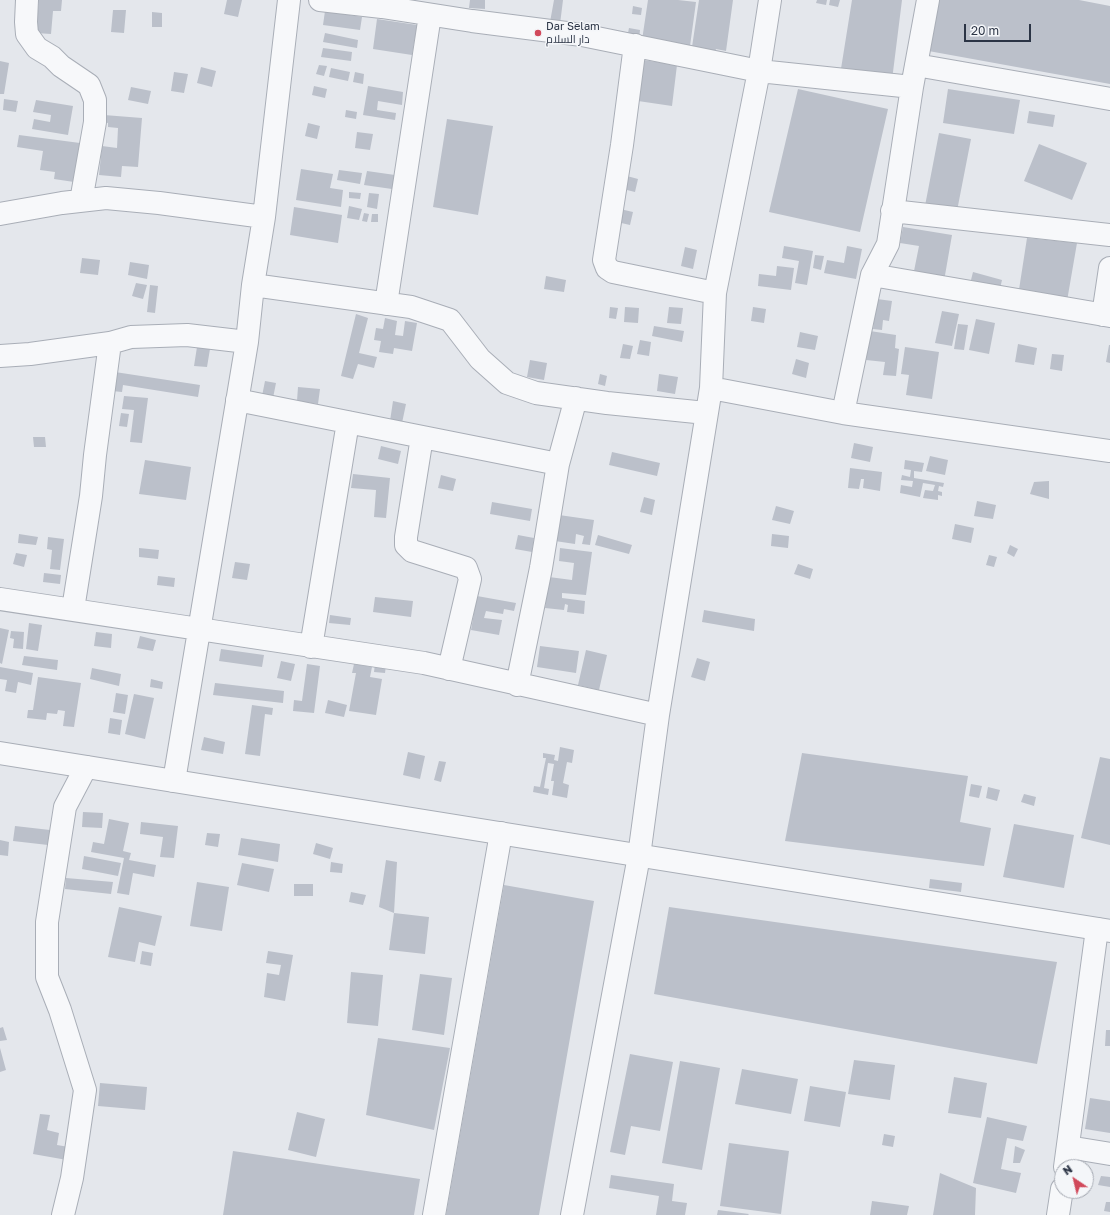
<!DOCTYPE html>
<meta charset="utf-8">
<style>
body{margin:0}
#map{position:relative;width:1110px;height:1215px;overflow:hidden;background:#e4e7ec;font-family:"Golos Text",sans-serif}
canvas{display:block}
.north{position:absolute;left:1054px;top:1159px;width:40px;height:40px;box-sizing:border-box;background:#f4f6f9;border:1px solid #a4a8b1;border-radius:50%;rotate:325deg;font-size:11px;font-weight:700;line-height:16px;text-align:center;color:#2b3445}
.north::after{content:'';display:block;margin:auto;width:14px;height:18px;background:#d1495b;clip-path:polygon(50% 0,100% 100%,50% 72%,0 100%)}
.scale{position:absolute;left:964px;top:24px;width:67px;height:18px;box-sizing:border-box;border:2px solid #2b3445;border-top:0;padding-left:5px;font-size:12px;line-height:14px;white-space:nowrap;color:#2b3445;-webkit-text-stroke:3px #f4f6f9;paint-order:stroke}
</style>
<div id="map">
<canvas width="1110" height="1215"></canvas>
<div class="north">N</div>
<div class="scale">20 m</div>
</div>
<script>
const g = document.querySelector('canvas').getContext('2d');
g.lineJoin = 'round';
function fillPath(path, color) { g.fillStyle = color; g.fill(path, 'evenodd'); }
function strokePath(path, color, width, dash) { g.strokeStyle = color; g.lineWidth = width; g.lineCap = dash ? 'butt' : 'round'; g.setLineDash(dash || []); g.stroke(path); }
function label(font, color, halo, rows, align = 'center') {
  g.font = font + ' "Golos Text",Cairo,sans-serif'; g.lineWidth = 3; g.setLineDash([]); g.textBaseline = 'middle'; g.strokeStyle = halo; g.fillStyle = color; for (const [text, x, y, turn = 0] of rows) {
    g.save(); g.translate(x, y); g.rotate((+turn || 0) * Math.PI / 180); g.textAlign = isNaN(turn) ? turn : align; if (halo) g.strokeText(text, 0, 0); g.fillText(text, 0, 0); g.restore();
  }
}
fillPath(new Path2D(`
 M39 0H62L61 11H53L51 34 36 33Z
 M227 0H242L238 17 224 14Z
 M470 0H485V9L469 8Z
 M554 0H563L560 24 550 22Z
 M648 0H678L696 2 690 46 642 40Z
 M699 0H733L726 51 716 49 714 56 692 47Z
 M817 0H827L826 5 816 3Z
 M830 0H840L838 7 829 5Z
 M852 0H902L892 80 840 75Z
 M932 0H1079L1110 6V84L923 50Z
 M633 6 642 8 641 15 632 14Z
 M113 10H126L124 33 111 32Z
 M325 11 362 17 360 30 323 25Z
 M152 12 162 13V27H152Z
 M377 19 417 25 412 55 373 49Z
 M629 28 640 30 639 39 627 38Z
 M325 33 358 40 357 48 323 42Z
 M323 48 352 52 351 61 321 57Z
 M643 60 677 65 672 106 638 101Z
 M0 61 9 63 4 94H0Z
 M319 65 327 66 324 76 316 74Z
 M201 67 216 71 212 87 197 83Z
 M331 68 350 72 348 81 329 77Z
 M174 72 188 74 184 93 171 91Z
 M355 72 364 74 363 84 353 82Z
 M314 86 327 89 325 98 312 95Z
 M368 86 403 92 402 105 378 101 377 110 396 113 395 120 363 115Z
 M131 87 151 91 148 104 128 100Z
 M798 89 888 109 860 232 769 212Z
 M948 89 1020 100 1014 134 943 123Z
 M4 99 18 101 16 112 3 110Z
 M36 100 73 106 68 135 32 129 34 119 50 122 51 115 33 112Z
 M346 110 357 112 356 119 345 117Z
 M1029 111 1055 115 1053 127 1027 123Z
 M104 115 142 118 138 167 122 166 121 177 99 175 102 146 117 148 118 128 108 127V123L103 122Z
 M447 119 493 126 478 215 433 207Z
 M308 123 320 126 317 139 305 136Z
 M357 132 373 134 370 150 355 148Z
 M939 133 971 139 956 216 924 211Z
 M19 135 80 143 74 182 54 179 55 172 40 170 43 151 17 147Z
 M1039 144 1087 163 1072 200 1024 181Z
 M301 169 333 174 330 188 343 190 341 207 296 200Z
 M339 170 362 173 360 184 337 180Z
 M367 171 395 175 392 189 364 185Z
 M627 176 638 179 635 192 623 189Z
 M349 192 361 193 360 199 349 198Z
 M369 193 379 194 377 209 367 207Z
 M349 206 362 209 359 220 347 218Z
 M294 207 342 215 338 243 290 235Z
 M620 209 633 212 630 225 617 222Z
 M364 213 369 214 367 222 362 221Z
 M372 214H378V222H371Z
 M903 227 952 235 944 281 913 276 919 246 900 243Z
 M1027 238 1077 243 1067 301 1018 296Z
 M784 246 813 251 807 285 795 283 799 261 782 258Z
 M847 246 862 249 856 279 824 273 827 260 844 263Z
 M685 247 697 250 693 269 681 266Z
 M815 255 824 256 821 270 813 268Z
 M82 258 100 260 98 275 80 273Z
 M130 262 149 265 147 279 128 275Z
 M777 266 794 268 791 290 758 286 759 274 776 276Z
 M973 272 1002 280 998 297 979 283 971 280Z
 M546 276 566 280 564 292 544 289Z
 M136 283 147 285 143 299 132 296Z
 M150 285 158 286 155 313 147 312Z
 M877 299 892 301 889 321 883 320 882 330 873 329Z
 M610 307 618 308 616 319 609 318Z
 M625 307 639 308 638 323 624 322Z
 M669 307 683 308 681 324 667 323Z
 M753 307 766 309 764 323 751 321Z
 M942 311 959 314 952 346 935 343Z
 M356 314 368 318 359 353 377 357 374 368 358 364 353 379 341 376Z
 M385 318 397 321 395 335 403 336 405 321 417 323 412 351 394 348 393 354 379 352 381 341 374 340 376 328 383 329Z
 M976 319 995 323 989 354 969 350Z
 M958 324 968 325 964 350 954 349Z
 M654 326 684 331 682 342 652 336Z
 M870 331 896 335 895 348 899 349 896 376 883 375 885 362 866 360Z
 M800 332 818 336 815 350 797 347Z
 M640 340 651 342 649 356 637 354Z
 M623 344 633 346 630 359 620 358Z
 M1018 344 1037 348 1034 365 1015 362Z
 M1109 345H1110V363L1106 362Z
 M197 347 210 349 207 367 194 366Z
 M905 347 939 352 932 399 906 395 909 375 901 374Z
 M1052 354 1064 355 1062 371 1050 369Z
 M796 359 809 363 806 378 792 374Z
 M530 360 547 363 544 380 527 377Z
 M115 372 200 385 198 397 123 385 122 392 112 391Z
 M600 374 607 376 605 386 598 384Z
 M659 374 678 377 675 394 657 391Z
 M265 381 276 383 273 398 262 396Z
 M298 387 320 389 318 404 297 401Z
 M124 396 148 398 142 443 130 442 134 410 122 409Z
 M393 401 406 404 402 423 390 421Z
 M121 413 129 414 127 427 119 426Z
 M33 437H45L46 447H34Z
 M854 443 873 447 870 462 851 458Z
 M381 446 401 451 398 464 378 459Z
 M612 452 660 463 657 476 609 465Z
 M930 456 948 460 945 475 926 471Z
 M145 460 191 467 186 500 139 494Z
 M905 460 924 463 922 472 914 471V478L944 483 943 487 939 486 938 491 942 492V496L938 495V500L923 498 925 490 933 491 935 485 923 483 920 497 900 493 901 485 912 487 913 481 901 480 902 475 910 477 911 470 904 469Z
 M850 468 882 472 880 491 863 488 864 479H861L859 489 848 488Z
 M353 474 390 478 386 518 374 517 376 490 351 488Z
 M441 475 456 479 453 491 438 488Z
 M1049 481V499L1030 494 1034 482Z
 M644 497 655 500 652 515 640 512Z
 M977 501 996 505 993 519 974 516Z
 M492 502 532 509 530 521 490 514Z
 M776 506 794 511 790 524 772 520Z
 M559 515 594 520 590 545 582 544 584 536 576 534 575 544 555 541Z
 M955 524 974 528 971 543 952 539Z
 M19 534 38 537 36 545 18 543Z
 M772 534 789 536 788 548 771 546Z
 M518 535 534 538 532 552 515 549Z
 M598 535 632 545 629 554 595 545Z
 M48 537 64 539 60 570 50 569 52 550 47 549Z
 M1010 545 1018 549 1014 557 1007 553Z
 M139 548 159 550 158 559 139 557Z
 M560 548 592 552 586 595 562 593V598L585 601 584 614 567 612 568 605 565 604 564 610 545 608 549 577 572 580 574 563 559 561Z
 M16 553 27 555 24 567 13 564Z
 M989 555 997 557 994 567 986 565Z
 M235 562 250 564 247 580 232 578Z
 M798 564 813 569 810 579 794 574Z
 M44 573 61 575 60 584 43 582Z
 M158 576 175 578 174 587 157 585Z
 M477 596 516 603 514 611 504 609 503 614 486 611 484 618 502 620 499 635 471 630Z
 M375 597 413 601 411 617 373 612Z
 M704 610 755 619 754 631 702 622Z
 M330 615 351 618 350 625 329 623Z
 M29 623 42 625 38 651 26 649Z
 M0 628 9 630 2 664 0 663Z
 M11 631 24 632 23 649 13 648 14 639 10 638Z
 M96 632 112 634 111 648 94 646Z
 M140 636 156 640 153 651 137 648Z
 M540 646 579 651 576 673 537 667Z
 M221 649 264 655 262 667 219 661Z
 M586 650 607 655 599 690 578 685Z
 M24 656 58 660 57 670 22 665Z
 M697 658 710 662 705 681 691 677Z
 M281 661 295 664 291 681 277 678Z
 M307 664 320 666 314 713 293 711 294 700 302 701Z
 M354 664 372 667 370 677 382 679 376 715 349 711 356 673H352Z
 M375 664 386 665 385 673 374 672Z
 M0 667 33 673 31 685 18 682 16 693 5 691 7 680 0 679Z
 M92 668 121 674 119 686 90 679Z
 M38 677 81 683 74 727 63 726 65 711 58 710 57 714 47 713 46 720 27 718 28 710H33Z
 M151 679 163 682 162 689 150 687Z
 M215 683 284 691 283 703 213 695Z
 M116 693 128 695 125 714 113 712Z
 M134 694 154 698 145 739 125 734Z
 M328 700 347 705 344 717 325 713Z
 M252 705 273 708 272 715 265 714 260 756 245 754Z
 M110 718 122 720 120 735 108 733Z
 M204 737 225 742 223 754 201 750Z
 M560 747 574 750 572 763 567 762 563 783 569 785 567 798 552 795 554 781H551L554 764 548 763 544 788 549 789 548 795 533 792 534 786 540 787 546 758H543V753L555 755 554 760 558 761Z
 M408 752 425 756 420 779 403 775Z
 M802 753 968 776 960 822 991 828 984 866 785 841Z
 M1100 757 1110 759V845L1081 838Z
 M439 761 446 762 441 782 434 780Z
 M971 784 982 786 979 798 969 796Z
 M988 787 1000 790 997 801 986 798Z
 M1024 794 1036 797 1034 806 1021 802Z
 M83 812 103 813 102 828 82 827Z
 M109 819 129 823 123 851 131 853 129 860 156 865 154 877 133 873 129 895 117 893 124 858 91 852 93 842 104 844Z
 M141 822 178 826 174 858 160 857 163 837 140 834Z
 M1014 824 1074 835 1064 888 1003 877Z
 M15 826 50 830 48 845 13 841Z
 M207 833 220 834 218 847 205 845Z
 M241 838 280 844 278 862 238 855Z
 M0 840 9 842 8 856 0 855Z
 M316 843 333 848 330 859 313 854Z
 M84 856 121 863 118 876 82 869Z
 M386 860 397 862 394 913 429 917 425 954 389 950 394 913 379 907Z
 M331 862 343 864 342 873 330 872Z
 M242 863 274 869 269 892 237 885Z
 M66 878 113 882 111 894 65 889Z
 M930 879 962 883 961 892 929 888Z
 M197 882 229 887 222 931 190 926Z
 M294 884H313V896H294Z
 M504 885 594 901 539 1215H446Z
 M351 892 366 895 363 905 349 902Z
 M119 907 162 916 155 946 139 942 135 962 108 957Z
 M669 907 1057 962 1037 1064 654 994Z
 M142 951 153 953 151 966 140 964Z
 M268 951 293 955 285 1001 264 997 267 973 279 975 281 965 266 963Z
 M351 972 383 975 378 1026 347 1023Z
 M420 974 452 978 444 1035 412 1030Z
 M3 1027 7 1040 0 1041V1028Z
 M1106 1030H1110V1046H1105Z
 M378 1038 450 1048 434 1130 366 1115Z
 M0 1048 6 1070 0 1072Z
 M630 1054 673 1062 660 1131 631 1126 625 1155 610 1152Z
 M854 1060 895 1065 890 1100 848 1094Z
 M680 1061 720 1068 702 1170 662 1163Z
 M742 1069 798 1079 791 1114 735 1104Z
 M954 1077 987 1083 981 1118 948 1113Z
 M100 1083 147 1087 145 1110 98 1106Z
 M810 1086 846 1092 840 1127 804 1121Z
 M1090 1098 1110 1101V1133L1085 1129Z
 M297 1112 325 1119 316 1157 288 1150Z
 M40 1114 50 1115 47 1130 59 1133 57 1145 69 1147 67 1160 33 1154Z
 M987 1117 1027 1126 1023 1141 1007 1138 1001 1169 1021 1173 1016 1193 973 1183Z
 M884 1134 895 1136 893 1147 882 1145Z
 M729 1143 789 1151 781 1214 720 1206Z
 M1015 1146 1025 1150 1020 1163H1013Z
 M233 1151 420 1179 414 1215H223Z
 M1086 1172H1093V1183L1086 1182Z
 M940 1173 976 1188 975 1215H933Z
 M611 1175 674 1184 672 1201 687 1203 685 1215H656L659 1196 609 1188Z
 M1101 1176 1110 1177V1187L1098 1185Z
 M872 1201 909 1206 907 1215H870Z
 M1106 1202H1110V1212L1104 1211Z
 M718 1210 749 1214 748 1215H717Z`), '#bbc0ca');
const minor = new Path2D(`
 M27 0 26 22 27 34 37 48 52 57 61 66 89 85 95 100V122L81 201
 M320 0 382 7 472 21 582 35 759 71 912 87
 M635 45 622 145 604 260 607 268 613 272 715 293
 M916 65 1110 99
 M892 211 1110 235
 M0 214 62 203 106 198 159 203 264 217
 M872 275 1110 316
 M253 285 411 307 450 320 480 359 507 383 536 393 607 403 706 413
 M386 304 430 15
 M1103 315 1110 268
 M0 356 30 354 110 343 131 337 187 335 247 342
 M711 388 843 413 1110 451
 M237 400 558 464
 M843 413 872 275 888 244 912 87 928 0
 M422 437 406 537V545L412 551 466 568 470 579 449 669
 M0 599 424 663 658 715
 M73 609 91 496 95 455 110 343
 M311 647 348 422
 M517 685 541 568 558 464 576 398
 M174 781 247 342 253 285 264 217 289 0
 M1068 1147 1110 1154
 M1065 1167 1097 929
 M63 1215 72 1178 85 1090 60 1010 47 977V922L65 807 86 767
 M434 1215 501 833
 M572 1215 639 856 658 715 711 388 715 293 759 71 770 0
 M1058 1215 1062 1189`);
const tertiary = new Path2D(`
 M0 753 1110 931`);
strokePath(minor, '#a9aeb7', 24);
strokePath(tertiary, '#a9aeb7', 24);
strokePath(minor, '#f7f8fa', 22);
strokePath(tertiary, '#f7f8fa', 22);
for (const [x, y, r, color] of [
 [538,33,4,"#d1495b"]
]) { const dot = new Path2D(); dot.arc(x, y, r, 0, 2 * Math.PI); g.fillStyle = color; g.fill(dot); strokePath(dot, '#f4f6f9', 1.5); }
label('11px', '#2b3445', '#f4f6f9', [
 ["Dar Selam",546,27],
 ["دار السلام",546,40]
], 'left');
</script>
